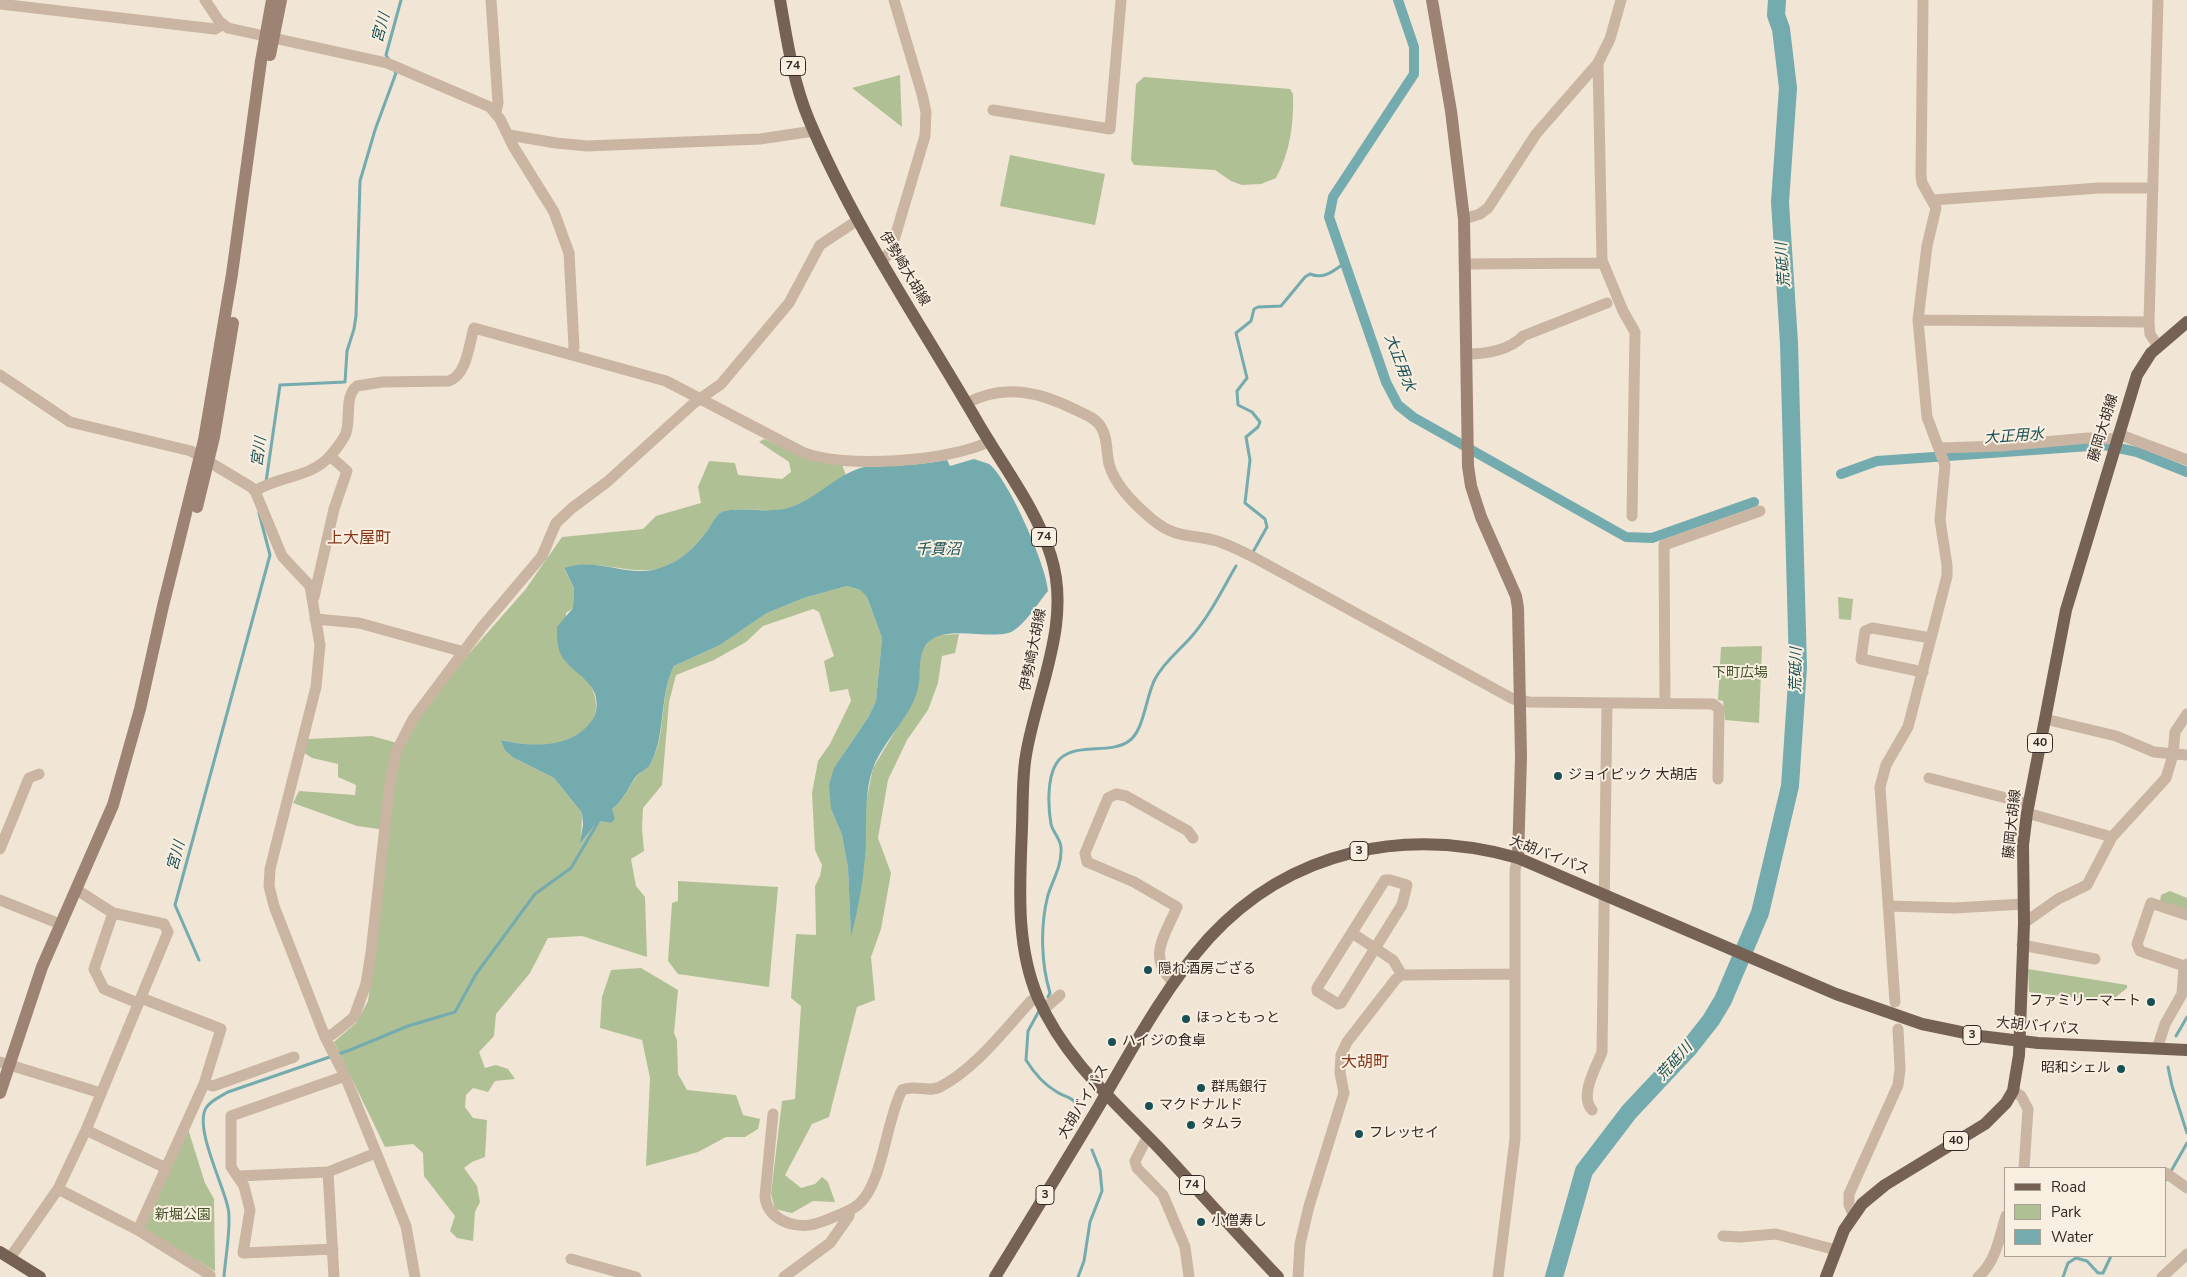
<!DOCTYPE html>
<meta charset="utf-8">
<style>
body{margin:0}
#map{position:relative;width:2187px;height:1277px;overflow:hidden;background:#f1e5d5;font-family:"Nunito Sans",sans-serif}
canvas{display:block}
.legend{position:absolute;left:2004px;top:1167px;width:162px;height:90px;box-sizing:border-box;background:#f9efe1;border:1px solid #aaa095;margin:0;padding:6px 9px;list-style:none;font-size:15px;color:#332924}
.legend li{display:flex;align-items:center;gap:10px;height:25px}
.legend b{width:25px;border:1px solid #aaa095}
</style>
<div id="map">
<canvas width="2187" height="1277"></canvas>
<ul class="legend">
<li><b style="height:6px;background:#766155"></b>Road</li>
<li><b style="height:14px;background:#b0c095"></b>Park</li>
<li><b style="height:14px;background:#74abaf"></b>Water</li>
</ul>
</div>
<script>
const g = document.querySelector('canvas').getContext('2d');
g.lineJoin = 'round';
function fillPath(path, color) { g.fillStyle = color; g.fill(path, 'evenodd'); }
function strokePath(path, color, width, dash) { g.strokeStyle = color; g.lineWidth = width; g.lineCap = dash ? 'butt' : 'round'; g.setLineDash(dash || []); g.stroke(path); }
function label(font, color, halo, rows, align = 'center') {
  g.font = font + ' "Nunito Sans","Noto Sans JP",sans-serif'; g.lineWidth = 4; g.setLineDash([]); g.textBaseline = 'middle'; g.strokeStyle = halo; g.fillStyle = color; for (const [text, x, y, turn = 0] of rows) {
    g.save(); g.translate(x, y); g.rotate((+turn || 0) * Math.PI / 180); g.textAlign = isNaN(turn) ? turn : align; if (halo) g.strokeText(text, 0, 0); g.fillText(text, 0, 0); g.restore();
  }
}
fillPath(new Path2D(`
 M900 75 902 127 852 88Z
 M1144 77 1290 89 1293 94C1294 124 1290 152 1276 178L1261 184 1242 185 1231 181 1215 170 1134 165 1131 160 1136 84Z
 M1010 155 1105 174 1095 225 1000 206Z
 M764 439 787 449 842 465 846 475C827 487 808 503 786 509 770 513 729 505 719 514 714 518 712 525 708 530 696 546 678 564 658 569 625 575 595 557 564 569L574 588 573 608 566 613 569 664C575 669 582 674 587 680 607 709 592 735 559 743 541 747 519 744 502 740L514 758 554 778 582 813 581 843 598 821 611 823 612 809C623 801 627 790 635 779 639 772 648 770 651 763 667 733 659 696 674 666L720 645 767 613 804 598 847 586 860 590 867 597 882 638 876 701 869 716 844 753 831 809 842 835 848 868 851 935 866 840 864 812 873 768 912 703 918 688 921 652 930 640 940 635 959 634 955 653 942 656 938 683 928 710 907 740 888 780 878 838 891 873 881 929 871 957 875 1000 857 1007 829 1117 812 1124 785 1175 801 1188 815 1184 822 1177 828 1182 835 1202 813 1201 792 1213 775 1209 771 1194 782 1101 795 1099 801 1006 791 998 796 934 816 935 815 886 820 876 822 865 815 850 812 793 818 761 830 744 851 701 848 689 830 692 824 661 834 656 819 612 813 609 763 626 746 642 714 660 676 675 669 702 662 785 643 808 642 828 644 851 631 859 636 886 645 897 647 957 582 936 548 938 530 973 496 1014 494 1036 479 1052 485 1068 496 1065 508 1069 515 1079 495 1081 488 1092 473 1088 466 1095 465 1107 473 1118 487 1120 485 1157 472 1162 464 1168 477 1186 480 1202 475 1212 473 1241 457 1238 450 1231 455 1216 424 1176 423 1153 413 1144 385 1147 334 1042 356 1023 368 1001 384 879 386 830 357 826 293 803 299 791 355 795 356 785 338 777V764L312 758 303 752 308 739 372 736 404 745 425 708 466 657 525 590 562 537 643 529 656 516 701 503 698 487 709 461 735 463 738 475 782 479 791 472 789 462 759 442Z
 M1838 597 1853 599 1851 620 1839 619Z
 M1762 646 1759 723 1725 720 1723 701 1718 700 1721 647Z
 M678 881 778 887 769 987 678 974 668 961 672 903 678 901Z
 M2170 891 2187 898V910L2160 901 2161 895Z
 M641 968 678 990 674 1033 677 1040 678 1074 687 1090 736 1095 743 1115 760 1119 758 1129 745 1137H726L698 1152 646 1166 650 1078 642 1040 600 1028 602 997 611 970Z
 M2028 969 2127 985V988L2110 1002 2029 992Z
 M188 1129 205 1183 214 1199 215 1271 142 1229Z`), '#b0c095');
fillPath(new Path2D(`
 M974 459C978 461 985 462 989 464 1008 478 1047 567 1048 591 1037 604 1027 622 1013 631 996 641 950 625 931 640 916 651 922 672 918 689 910 718 884 740 873 768 865 791 866 816 866 840 865 872 859 906 851 937L848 868 842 835 831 809 829 785 834 768 869 716 876 701 882 638 867 597 860 590 847 586 804 598 767 613 720 645 674 666C659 696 666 733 651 763 648 770 639 772 635 778 627 790 623 801 612 809L615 819 611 823 598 821 580 844 583 825 582 813 554 778 514 758 505 750 501 740C531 747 569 749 590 723 597 715 598 704 595 694 588 676 568 670 560 653 557 645 557 635 557 627L573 608 574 588 564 568C600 556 626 579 660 568 680 562 695 547 707 531 711 526 715 516 720 513 733 505 769 514 788 508 816 500 836 474 864 467 871 466 880 467 887 466 907 465 927 464 947 460L950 466Z`), '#74abaf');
strokePath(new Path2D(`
 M389 60 386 55 401 0
 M266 482 280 385 345 382 347 351 354 329 356 316 360 181 375 130 396 73 394 70
 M1253 552 1267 527 1265 519 1245 503 1250 460 1246 437 1258 427 1260 422 1252 412 1238 405 1237 391 1247 378 1236 333 1251 321 1254 309 1258 307 1281 306 1305 277 1310 274C1325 280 1334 270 1346 262
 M199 960 175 905 270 555 259 513
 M1048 997 1050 993C1041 963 1040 926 1048 895 1053 879 1062 866 1061 848 1061 839 1053 833 1051 824 1048 807 1047 779 1056 764 1070 740 1109 756 1129 741 1144 731 1146 696 1155 679 1164 662 1179 651 1192 636 1210 615 1222 590 1236 566
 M1039 1011 1028 1031 1026 1060C1034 1073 1043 1084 1057 1092 1064 1097 1072 1096 1077 1105
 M2176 1036 2187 1017
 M2168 1067 2172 1086 2187 1133
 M2166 1180 2187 1143
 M224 1277C225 1259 232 1224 228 1208 224 1186 194 1128 206 1108 211 1100 220 1097 228 1092L350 1050 408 1026 455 1012 476 974 535 894 571 868 600 819
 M1078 1277 1084 1261 1090 1222 1102 1191 1100 1170 1092 1150
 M2063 1277 2068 1263 2076 1258 2087 1261 2098 1273H2103L2111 1256`), '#74abaf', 3);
strokePath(new Path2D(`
 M1398 0 1414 47V74L1333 197 1329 217 1386 382 1398 405 1413 417 1626 537 1652 538 1754 502
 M1841 474 1877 461 2104 445 2137 452 2187 472`), '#74abaf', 10);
strokePath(new Path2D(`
 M1554 1277 1584 1171 1629 1112 1689 1048 1711 1020 1723 1000 1760 913 1790 786 1798 667 1789 343 1780 202 1788 88 1781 29 1776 15 1777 0`), '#74abaf', 18);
strokePath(new Path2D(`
 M205 0 219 21 228 28 387 63 490 107 500 119 513 146 554 212 569 253 574 347 572 355
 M491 0 498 103 496 112
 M2158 0 2149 322 2150 334 2158 346
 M0 4 215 29 223 24
 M1598 63 1602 260 1623 311 1635 332 1632 516
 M993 110 1110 129 1121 0
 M509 135 556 143 587 146 760 139 814 131
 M1933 200 2099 188H2153
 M1464 219 1480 214 1488 208 1536 134 1598 63 1610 39 1621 0
 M880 260 887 256 892 247 925 136 926 112 922 94 894 0
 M1466 264 1603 263
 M1918 320 2149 322
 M1468 354C1486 354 1510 350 1523 336L1607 303
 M0 375 70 422 191 451 251 487 255 491 282 556 310 586 320 645 316 687 270 869 269 886 274 906 325 1037 345 1076 406 1226 415 1277
 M967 403C1004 383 1040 392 1076 410 1084 414 1096 418 1101 427 1108 438 1106 451 1109 464 1115 486 1136 506 1153 520 1176 539 1192 534 1217 541 1230 545 1243 552 1255 558L1513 699 1529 702 1713 704 1719 709 1718 779
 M2118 434 2187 460
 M1939 448 2001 446 2088 438 2117 439
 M255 491C280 475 310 479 331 455 336 449 343 441 346 433 351 418 344 396 357 386L382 382 449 381C467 375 469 344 474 328L666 381 802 452C843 469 950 462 990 441
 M314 597 334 509 347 471 330 456
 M315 619 359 623 464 652
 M1923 672 1861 659 1865 631 1872 628 1931 638
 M1665 703 1664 545 1760 511
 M2045 719 2116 736 2154 752 2187 755
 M1929 778 2029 804
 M2027 813 2112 837
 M0 849 29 778 39 774
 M1385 880H1390L1407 885 1402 905 1341 1003 1338 1004 1317 991V988Z
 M0 900 60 924
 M1888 906 1954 908 2024 904
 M113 913 94 969 104 989 138 1003
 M2024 923 2058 899 2087 885 2112 837 2166 778 2173 755 2175 732 2187 714
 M1352 933 1393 960 1402 975
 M2022 945 2095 959
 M2184 966 2140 951 2137 944 2151 903 2187 915
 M1174 983C1146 957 1165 936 1177 907L1134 882 1087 862 1085 853 1108 798 1116 794 1126 796 1188 831 1193 838
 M1895 1002 1880 787 1886 765 1908 727 1947 576V565L1940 520 1945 465 1927 417 1918 320 1927 246 1936 208 1922 183 1921 175 1923 0
 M1044 1009 1060 995
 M325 1037 333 1034 354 1017 366 984 371 953 389 790 396 752 413 719 482 627 542 556 556 523 572 508 607 482 694 403 721 384 789 303 820 245 858 220
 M2157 1049 2165 1024 2182 994 2184 966 2187 964
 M0 1062 101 1093
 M204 1084 213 1086 294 1057
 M2013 1091 2021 1096 2028 1109 2024 1168
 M1592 1110C1579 1095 1596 1068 1602 1052L1607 704
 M773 1114 765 1196C766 1210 775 1218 788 1223 803 1228 815 1225 829 1219 839 1215 851 1211 859 1204 883 1183 886 1120 902 1090 915 1084 928 1093 940 1087 976 1068 1004 1030 1031 1001L1037 997
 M86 1130 166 1168
 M1148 1136 1135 1161 1137 1168 1163 1195 1185 1247 1189 1277
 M328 1172 334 1277
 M2166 1173 2187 1188
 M239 1176 328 1172 376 1153
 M58 1189 138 1230 210 1275
 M1853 1214 1849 1205V1194L1898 1085 1900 1069 1898 1029
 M138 1230 204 1084 221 1029 141 998
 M1723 1236 1740 1237 1776 1234 1836 1250
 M333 1249 243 1253 250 1210 244 1186 231 1167V1116L345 1076
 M10 1258 58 1189 86 1130 168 932 164 924 113 913 77 890
 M571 1259 636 1277
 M784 1277 830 1243 849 1216V1211
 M1298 1277 1300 1244 1309 1206 1344 1093 1340 1073 1341 1055 1347 1042 1396 979 1402 975 1515 974
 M1498 1277 1515 1139V870L1518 858
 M1978 1277C1996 1262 1999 1238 2006 1216
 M2162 1277 2187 1254`), '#c9b5a1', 11);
strokePath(new Path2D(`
 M1432 0 1451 111 1464 219 1468 466 1471 486 1481 517 1516 596 1518 608 1521 757 1518 858
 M270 55 281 0
 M197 507 214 437 233 323
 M0 1093 42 967 113 805 140 709 163 606 204 440 232 274 261 61 272 0`), '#9c8373', 12);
strokePath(new Path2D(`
 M780 0C787 40 793 82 809 120 854 227 920 323 978 423 1003 466 1036 508 1051 556 1072 623 1037 689 1026 755 1022 778 1023 803 1022 827 1020 884 1015 944 1038 998 1065 1060 1115 1102 1160 1149 1200 1192 1238 1235 1278 1277
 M0 1252 40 1277
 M995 1277C1030 1220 1065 1163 1099 1106 1132 1049 1165 987 1209 938 1290 850 1405 826 1518 858L1836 994 1922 1024 1980 1036 2038 1043 2187 1050
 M1826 1277 1844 1230 1862 1204 1885 1185 1985 1124 2006 1103 2013 1091 2019 1055 2024 923 2023 845 2027 813 2066 610 2137 375 2151 353 2187 322`), '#766155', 12);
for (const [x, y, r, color] of [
 [1558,776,5,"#195055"],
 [1148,970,5,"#195055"],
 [2151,1002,5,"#195055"],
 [1186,1019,5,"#195055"],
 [1112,1042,5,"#195055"],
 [2121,1069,5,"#195055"],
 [1201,1088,5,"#195055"],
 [1149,1106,5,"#195055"],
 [1191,1125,5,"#195055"],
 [1359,1134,5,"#195055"],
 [1201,1222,5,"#195055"]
]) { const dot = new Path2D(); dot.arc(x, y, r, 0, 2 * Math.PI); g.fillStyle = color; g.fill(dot); strokePath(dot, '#f9efe1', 2); }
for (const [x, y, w] of [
 [793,66,25],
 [1044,537,25],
 [2040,743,25],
 [1359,851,18],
 [1972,1035,18],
 [1956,1141,25],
 [1192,1185,25],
 [1045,1195,18]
]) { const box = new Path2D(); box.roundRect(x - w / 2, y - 9.5, w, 19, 4); g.fillStyle = '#f9efe1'; g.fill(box); strokePath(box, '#332924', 1); }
label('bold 12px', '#332924', null, [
 ["74",793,66],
 ["74",1044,537],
 ["40",2040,743],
 ["3",1359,851],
 ["3",1972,1035],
 ["40",1956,1141],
 ["74",1192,1185],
 ["3",1045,1195]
]);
label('14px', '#332924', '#f9efe1', [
 ["伊勢崎大胡線",904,269,59],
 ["藤岡大胡線",2104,428,-73],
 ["伊勢崎大胡線",1034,650,-79],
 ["藤岡大胡線",2013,824,-84],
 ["大胡バイパス",1549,856,21],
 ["大胡バイパス",2038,1027,5],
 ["大胡バイパス",1084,1102,-59]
]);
label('14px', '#415227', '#f9efe1', [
 ["下町広場",1740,674],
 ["新堀公園",183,1216]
]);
label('14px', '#332924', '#f9efe1', [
 ["ジョイピック 大胡店",1568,776],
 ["隠れ酒房ござる",1158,970],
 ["ファミリーマート",2141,1002,"right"],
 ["ほっともっと",1196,1019],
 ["ハイジの食卓",1122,1042],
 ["昭和シェル",2111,1069,"right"],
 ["群馬銀行",1211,1088],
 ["マクドナルド",1159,1106],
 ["タムラ",1201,1125],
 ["フレッセイ",1369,1134],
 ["小僧寿し",1211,1222]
], 'left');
label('italic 15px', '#195055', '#f9efe1', [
 ["宮川",382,28,-75],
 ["荒砥川",1784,265,-94],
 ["大正用水",1399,363,69],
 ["大正用水",2014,437,-4],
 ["宮川",260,452,-82],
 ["千貫沼",938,550],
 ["荒砥川",1797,670,-89],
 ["宮川",177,856,-75],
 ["荒砥川",1675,1062,-48]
]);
label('16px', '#84371b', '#f9efe1', [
 ["上大屋町",359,539],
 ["大胡町",1365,1063]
]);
</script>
